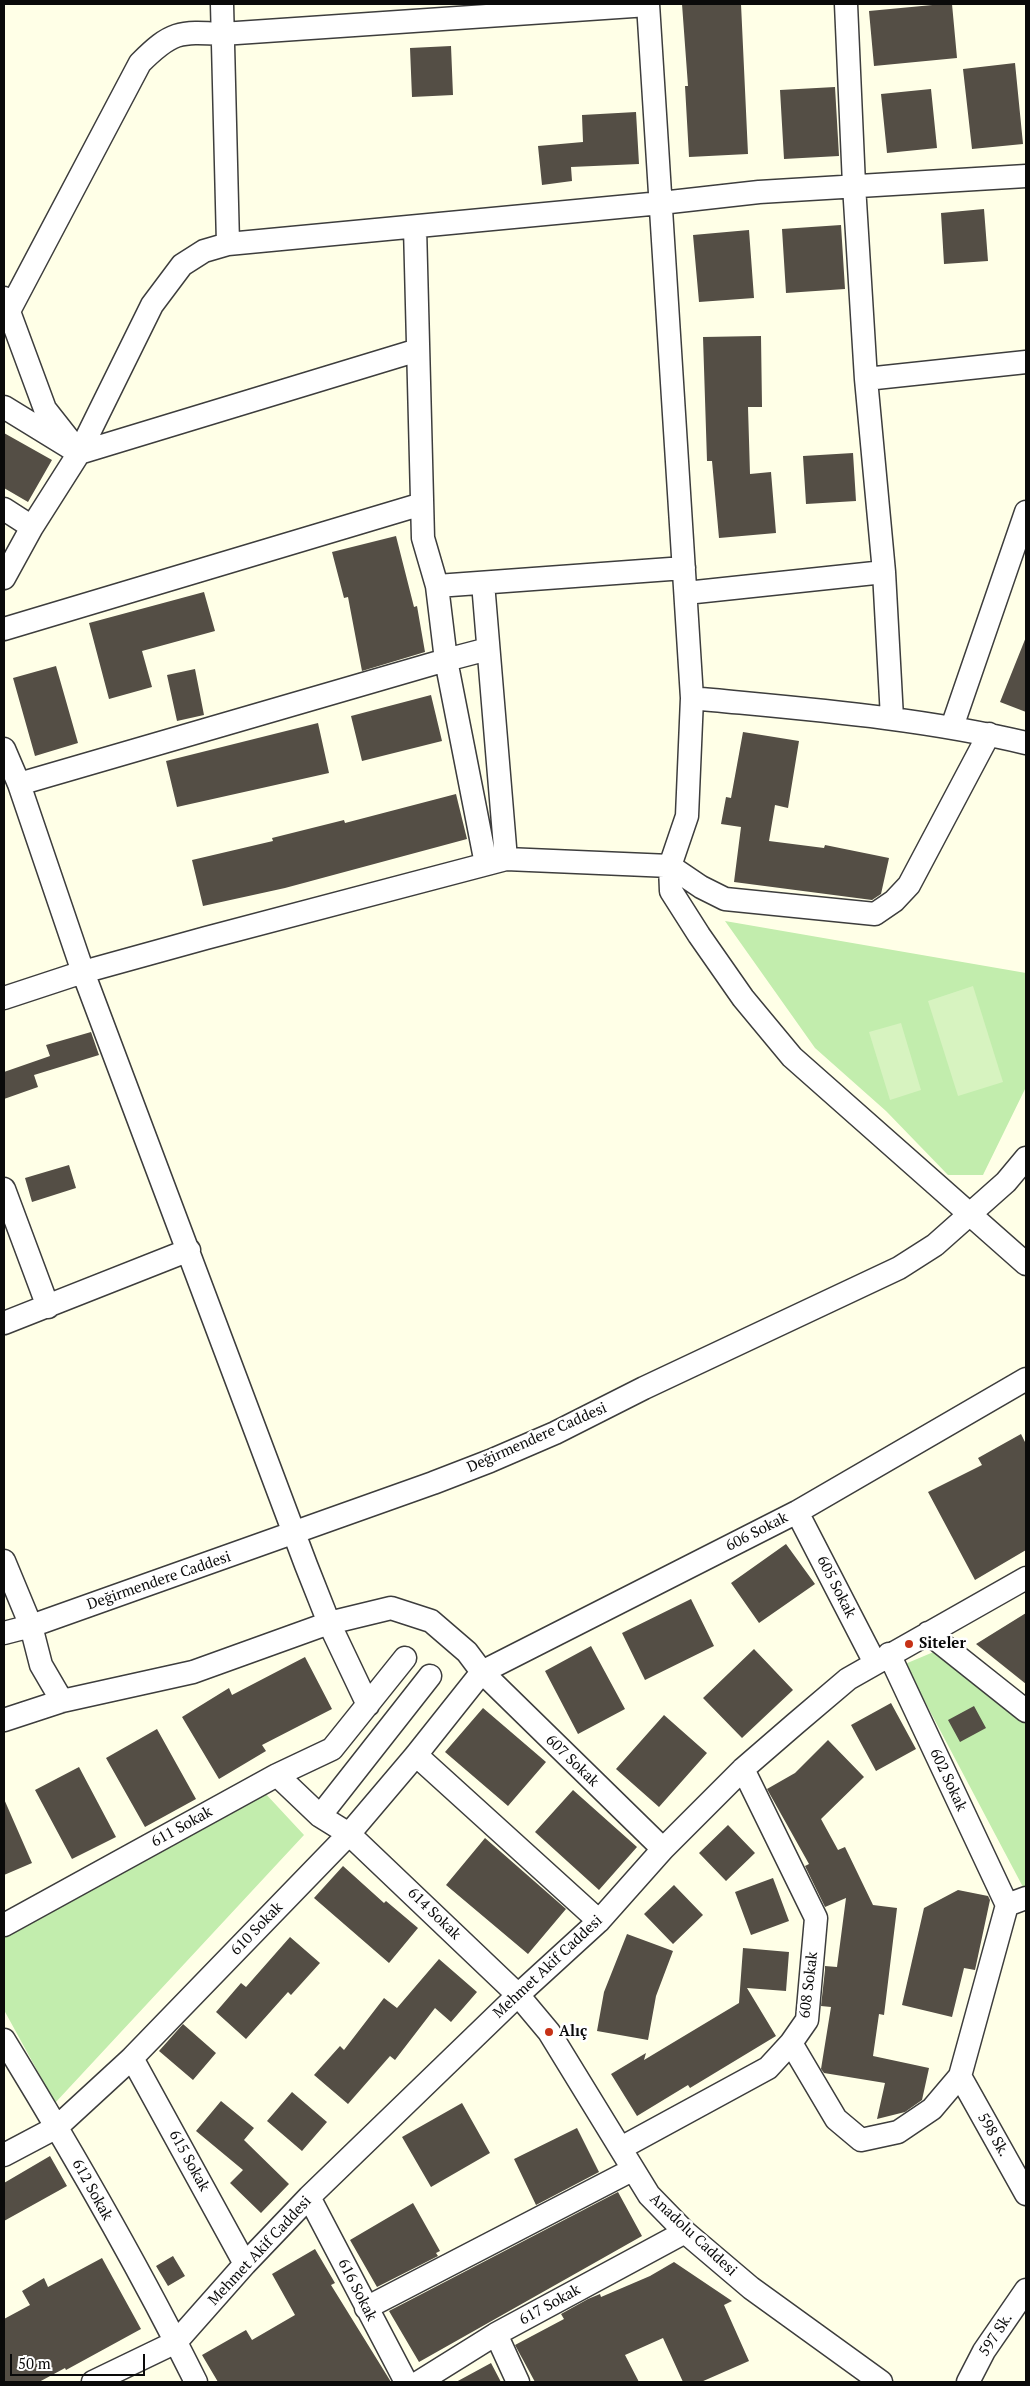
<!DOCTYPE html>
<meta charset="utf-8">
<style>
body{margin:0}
#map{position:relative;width:1030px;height:2386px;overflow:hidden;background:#ffffe7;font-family:"PT Serif",serif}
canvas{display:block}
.frame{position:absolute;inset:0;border:5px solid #0a0a0a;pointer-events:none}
.scale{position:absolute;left:10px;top:2354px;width:135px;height:22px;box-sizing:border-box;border:2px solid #0a0a0a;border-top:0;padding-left:6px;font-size:15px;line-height:18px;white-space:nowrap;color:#0a0a0a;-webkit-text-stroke:4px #fff;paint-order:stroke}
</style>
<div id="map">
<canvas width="1030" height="2386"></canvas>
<div class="frame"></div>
<div class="scale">50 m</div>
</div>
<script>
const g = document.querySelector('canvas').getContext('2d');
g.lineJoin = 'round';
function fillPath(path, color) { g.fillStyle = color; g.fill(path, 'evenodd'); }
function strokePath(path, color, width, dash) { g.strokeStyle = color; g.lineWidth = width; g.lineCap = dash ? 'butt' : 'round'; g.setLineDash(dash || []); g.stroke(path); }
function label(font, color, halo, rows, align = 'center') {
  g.font = font + ' "PT Serif",serif'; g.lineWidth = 5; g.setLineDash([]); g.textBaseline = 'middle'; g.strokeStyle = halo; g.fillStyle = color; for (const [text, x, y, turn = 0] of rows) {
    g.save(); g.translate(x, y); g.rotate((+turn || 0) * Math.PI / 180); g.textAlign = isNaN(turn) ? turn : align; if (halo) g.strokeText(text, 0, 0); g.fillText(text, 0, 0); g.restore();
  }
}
fillPath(new Path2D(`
 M725 921 1026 973V1087L983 1175H948L886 1111 815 1048Z
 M936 1651 1026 1723V1885L1023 1887 905 1664Z
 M264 1792 304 1835 55 2103 4 2010V1938Z`), '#c2edad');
fillPath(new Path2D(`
 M973 986 1003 1082 958 1096 928 1001Z
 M901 1023 921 1090 890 1100 869 1032Z`), '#d7f3c0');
fillPath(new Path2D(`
 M682 4H741L748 154 689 157 685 86H688Z
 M943 4H952L957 58 874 66 869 11Z
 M451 46 453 95 412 97 410 48Z
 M1015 63 1023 144 972 149 963 69Z
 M835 87 839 156 784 159 780 90Z
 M931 89 937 148 887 153 881 94Z
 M636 112 639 164 571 167 572 181 542 185 538 146 583 142 582 115Z
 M984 209 988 261 944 264 941 213Z
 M841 225 845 289 786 293 782 229Z
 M749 230 754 298 699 302 693 235Z
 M761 336 762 407H748L750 474 771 472 776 533 719 538 712 461H707L703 337Z
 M4 433 52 460 28 502 4 488Z
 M853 453 856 501 806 504 803 456Z
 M396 536 414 607 417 606 425 652 362 671 348 597 344 598 332 552Z
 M204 592 215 631 142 651 152 687 109 699 89 623Z
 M1026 637V712L1000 702Z
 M56 666 78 743 35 756 13 678Z
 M195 669 204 715 177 721 167 675Z
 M431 695 442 741 362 761 351 716Z
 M318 723 329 773 177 807 166 761Z
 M743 732 799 741 788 808 775 805 769 841 824 848 825 845 889 858 881 894 872 900 734 882 741 827 721 824 726 797 731 798Z
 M456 794 467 839 285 888 203 906 192 860 273 841 272 838 344 820 345 823Z
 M91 1032 99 1055 34 1075 38 1087 4 1099V1072L50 1056 46 1045Z
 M69 1165 76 1188 32 1202 25 1178Z
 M1021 1434 1026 1444V1550L975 1580 928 1492 982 1465 978 1458Z
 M786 1544 815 1584 759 1623 731 1583Z
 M691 1599 714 1646 645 1680 622 1633Z
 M1026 1613V1684L976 1644Z
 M591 1646 625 1709 578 1734 545 1671Z
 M754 1649 793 1690 742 1738 703 1698Z
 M305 1657 332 1709 262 1745 266 1751 219 1779 182 1717 229 1688 232 1695Z
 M891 1703 916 1749 876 1771 851 1725Z
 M974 1706 986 1728 960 1742 948 1720Z
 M483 1708 546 1762 508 1806 445 1752Z
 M664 1715 707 1753 659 1807 616 1769Z
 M157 1729 196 1799 145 1827 106 1758Z
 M828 1740 864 1777 821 1819 838 1850 845 1847 873 1905 897 1908 884 2015 879 2014 873 2056 929 2068 922 2100 905 2112 877 2119 885 2083 824 2073 821 2069 831 2007 821 2006 825 1970V1966L837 1967 846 1898 825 1907 805 1866 809 1864 767 1789 795 1773Z
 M79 1767 116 1837 72 1859 35 1790Z
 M573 1790 637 1847 599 1890 535 1832Z
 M4 1799 32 1863 4 1875Z
 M728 1825 755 1853 726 1881 699 1853Z
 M485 1838 566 1909 528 1954 446 1885Z
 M343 1866 384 1903 386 1901 418 1928 389 1963 314 1898Z
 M773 1878 789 1921 751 1935 735 1892Z
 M674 1885 703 1915 673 1944 644 1914Z
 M958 1890 988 1896 990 1900 975 1970 964 1968 952 2017 902 2005 924 1908Z
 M627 1934 673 1951 656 1996 648 2040 597 2031 604 1992Z
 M290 1937 320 1963 291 1995 288 1992 246 2039 216 2012 241 1983 246 1987Z
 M743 1948 789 1952 786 1991 747 1988 776 2036 690 2088 688 2085 637 2116 611 2074 646 2053 644 2060 739 2003Z
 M439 1959 477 1992 451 2022 435 2008 395 2060 390 2056 348 2104 314 2075 340 2046 344 2050 384 1998 397 2008Z
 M183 2024 216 2053 193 2080 159 2051Z
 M292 2092 327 2122 302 2151 267 2121Z
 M221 2101 254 2128 244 2140 289 2184 261 2213 230 2183 243 2170 196 2131Z
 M462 2103 490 2153 431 2187 402 2137Z
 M577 2128 599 2172 536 2205 514 2159Z
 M50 2156 67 2186 4 2221V2183Z
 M618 2192 642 2236 419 2362 389 2311Z
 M413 2203 440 2251 436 2253 438 2256 377 2287 350 2240Z
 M315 2249 335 2283 331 2285 391 2382H218L202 2355 246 2330 252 2340 295 2315 272 2274Z
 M173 2256 185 2276 168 2286 156 2266Z
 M102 2258 141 2329 66 2370 65 2368 39 2382H4V2319L30 2305 22 2291 44 2278 48 2287Z
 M674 2262 732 2301 724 2305 749 2361 701 2382H683L663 2338 625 2355 639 2382H535L515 2345 564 2319 561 2314 588 2299 600 2294 601 2297 650 2276Z
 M491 2363 501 2382H456Z`), '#544e45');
const minor = new Path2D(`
 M222 4 228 244
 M648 4 692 698 687 816 670 866 671 891 699 935 743 998 792 1057 1026 1264
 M846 4 854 185 866 379 884 572 892 718
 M415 227 423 538 437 586 446 660 486 864
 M4 298 45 409 71 442
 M9 311 140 63C171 32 179 31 222 34L648 5
 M866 379 1026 362
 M4 407 79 453 418 350
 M4 509 32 527
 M4 578 32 527 79 453 152 305 182 265 204 251 228 244 661 203 759 192 1026 176
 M483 583 506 859
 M437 586 684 568
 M686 593 884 572
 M4 629 422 504
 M692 698C804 709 917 717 1026 743
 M952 727 1026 512
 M4 749 19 784 83 972 306 1565 329 1623 368 1705
 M19 784 446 660 488 649
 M4 998 83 972 206 938 506 859 670 866 701 887 725 899 875 914 894 901 909 885 989 734
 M4 1189 48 1307
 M4 1323 189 1250
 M797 1512 875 1663
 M4 1561 31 1626 41 1665 62 1701
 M4 1633 31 1626 433 1483 490 1461 555 1433 644 1388 899 1268 935 1245 1006 1182 1026 1158
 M928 1633 1026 1711
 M889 1654 1007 1905
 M4 1720 62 1701 193 1672 329 1623 391 1608 431 1621 467 1652 482 1672 663 1849
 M416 1755 599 1921
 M277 1775 332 1749 405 1658
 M320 1816 430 1676
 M1007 1905 1026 1898
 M4 1925 277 1775 320 1816 349 1834 518 1995 549 2032 649 2195 685 2232 751 2288 881 2382
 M4 2040C72 2151 138 2265 196 2382
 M791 2043 836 2119 861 2140 898 2132 932 2109 960 2076 1007 1905
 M132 2058 245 2264
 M960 2076 1026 2194
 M621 2148 768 2068 791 2043 807 2020 816 1918 743 1769
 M4 2155 57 2127 132 2058 349 1834 416 1755 482 1672 797 1512 1026 1379
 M309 2197 406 2382
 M366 2308 632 2170
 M496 2334 518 2382
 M93 2382 176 2342 245 2264 309 2197 518 1995 599 1921 663 1849 743 1769 795 1724 848 1679 1026 1578
 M419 2382 496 2334 685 2232
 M968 2382 984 2351 1026 2290`);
strokePath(minor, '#3d3d3d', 25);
strokePath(minor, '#fff', 22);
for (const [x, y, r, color] of [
 [909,1644,5,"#c63116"],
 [549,2032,5,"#c63116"]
]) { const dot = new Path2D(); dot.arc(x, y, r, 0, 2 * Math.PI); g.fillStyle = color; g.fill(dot); strokePath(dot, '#fff', 2); }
label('15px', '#0a0a0a', '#fff', [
 ["Değirmendere Caddesi",537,1438,-24],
 ["606 Sokak",757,1532,-27],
 ["Değirmendere Caddesi",159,1581,-19],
 ["605 Sokak",836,1587,63],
 ["607 Sokak",572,1761,44],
 ["602 Sokak",948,1780,65],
 ["611 Sokak",182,1827,-29],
 ["614 Sokak",434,1914,44],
 ["610 Sokak",257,1929,-46],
 ["Mehmet Akif Caddesi",548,1967,-43],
 ["608 Sokak",809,1985,-83],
 ["598 Sk.",993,2135,60],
 ["615 Sokak",189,2161,61],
 ["612 Sokak",92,2190,61],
 ["Anadolu Caddesi",693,2235,43],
 ["Mehmet Akif Caddesi",260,2251,-47],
 ["616 Sokak",357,2290,63],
 ["617 Sokak",550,2305,-29],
 ["597 Sk.",996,2335,-57]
]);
label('bold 15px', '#0a0a0a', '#fff', [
 ["Siteler",919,1644],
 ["Alıç",559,2032]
], 'left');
</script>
